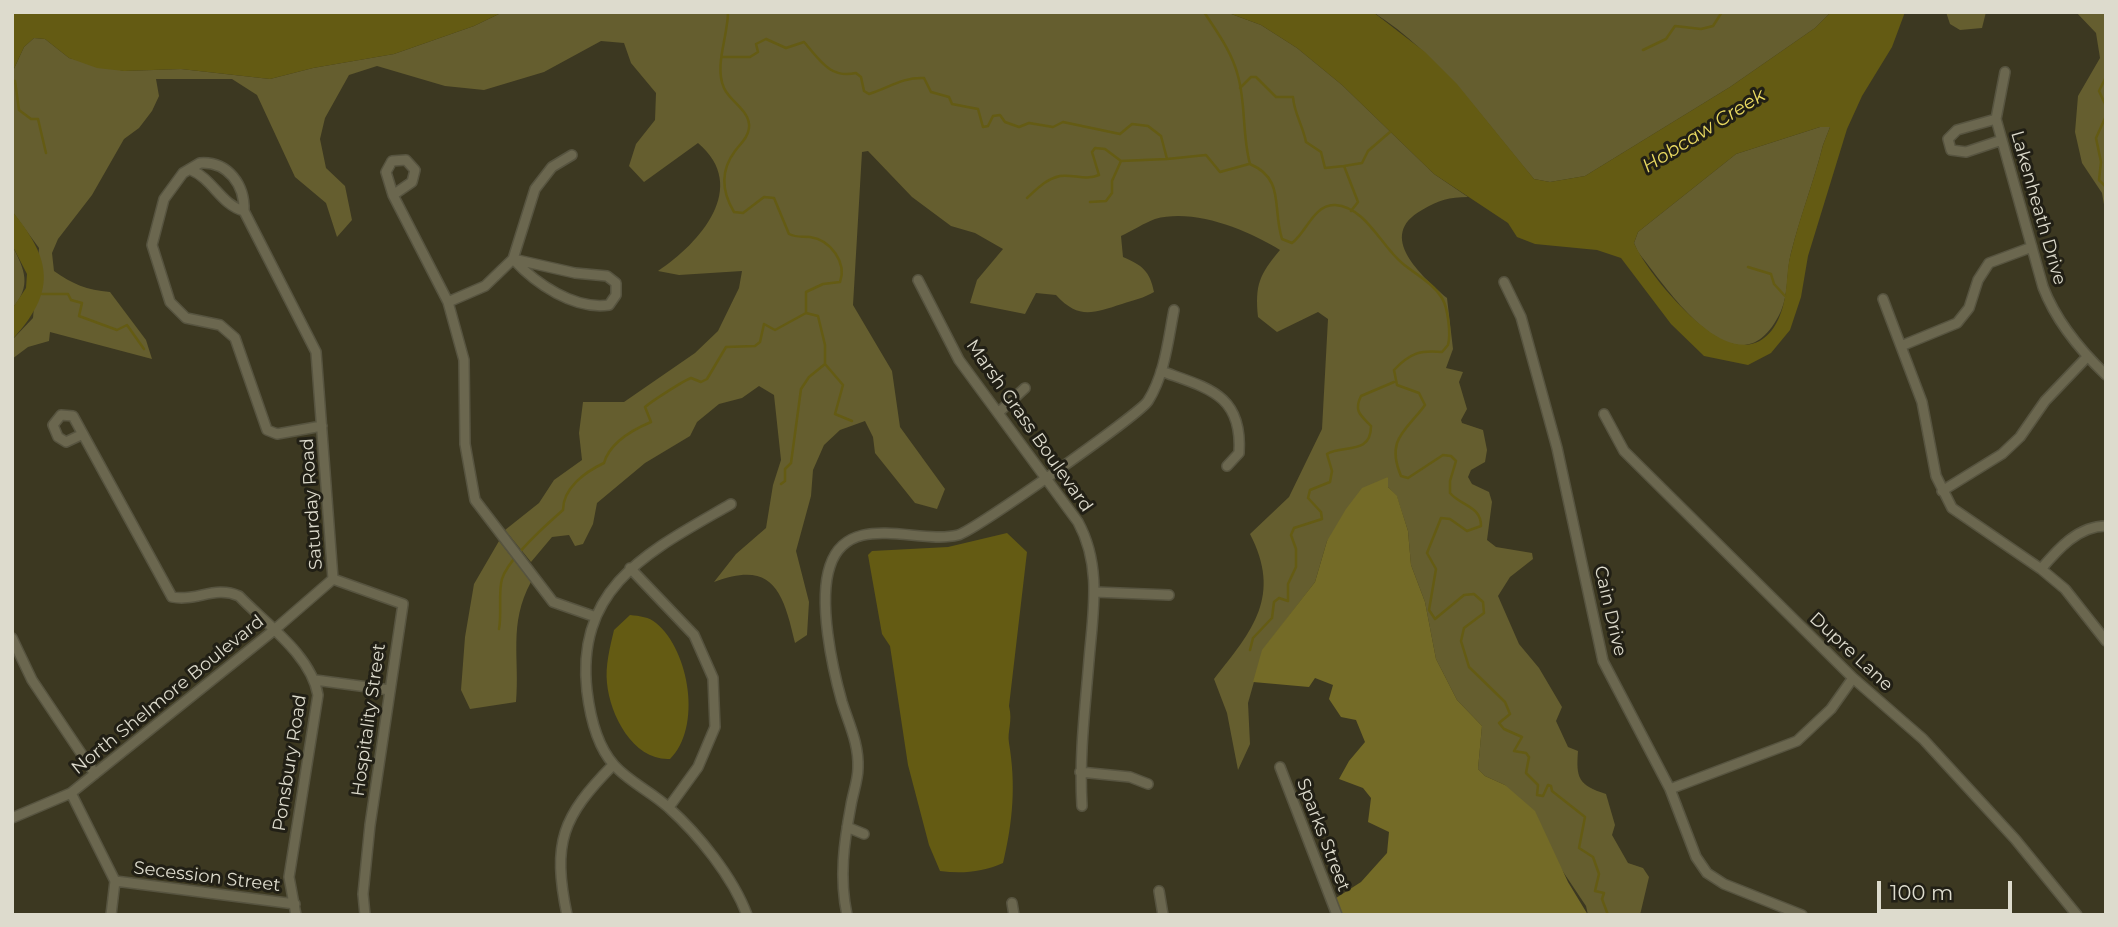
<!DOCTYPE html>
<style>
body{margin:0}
#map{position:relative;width:2118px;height:927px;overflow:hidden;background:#3c3821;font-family:Montserrat,sans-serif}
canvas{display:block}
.frame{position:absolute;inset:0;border:14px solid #dddbcd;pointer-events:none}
.scale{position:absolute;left:1877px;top:881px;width:135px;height:32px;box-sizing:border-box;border:4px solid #dddbcd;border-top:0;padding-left:9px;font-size:21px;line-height:24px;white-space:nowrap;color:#dddbcd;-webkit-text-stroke:5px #211f15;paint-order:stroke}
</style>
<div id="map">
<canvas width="2118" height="927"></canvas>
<div class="frame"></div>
<div class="scale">100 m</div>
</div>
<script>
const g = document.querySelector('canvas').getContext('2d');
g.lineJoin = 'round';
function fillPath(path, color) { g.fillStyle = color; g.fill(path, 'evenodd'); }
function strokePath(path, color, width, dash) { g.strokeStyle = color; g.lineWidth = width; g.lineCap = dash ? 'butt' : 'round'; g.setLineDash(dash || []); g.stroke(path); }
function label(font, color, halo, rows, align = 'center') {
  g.font = font + ' Montserrat,sans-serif'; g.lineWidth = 6; g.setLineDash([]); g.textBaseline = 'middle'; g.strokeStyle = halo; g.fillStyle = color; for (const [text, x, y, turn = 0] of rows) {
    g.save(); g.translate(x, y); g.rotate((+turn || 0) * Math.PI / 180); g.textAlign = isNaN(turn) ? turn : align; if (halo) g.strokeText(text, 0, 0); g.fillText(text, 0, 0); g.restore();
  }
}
fillPath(new Path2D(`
 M503 12H1226L1261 25 1297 48 1342 85 1434 174 1468 197C1449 197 1439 200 1422 210 1375 236 1422 276 1447 298L1453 349 1446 368 1463 372 1459 382 1467 409 1461 420 1462 423 1483 430 1487 450 1485 462 1471 470 1468 477 1472 484 1489 492 1492 502 1487 540 1496 547 1532 553 1533 559 1510 577 1498 596 1519 644 1539 668 1562 707 1556 721 1568 747 1578 751C1576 778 1578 785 1606 794L1615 825 1612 835 1628 863 1643 868 1649 877 1640 915H1588L1586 906 1505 785 1485 776 1478 769 1482 726 1457 700 1436 659 1425 602 1411 565 1408 531 1397 497 1388 487V477L1327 541 1315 582 1263 650 1248 703 1250 744 1238 770 1227 713 1214 679C1253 630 1282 596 1250 534L1289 497 1322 429 1328 319 1318 312 1277 332 1258 317C1255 285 1259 275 1280 250 1247 230 1195 208 1155 219 1144 223 1132 231 1121 236L1123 257C1142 265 1150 271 1154 292 1144 298 1134 300 1122 304 1093 313 1079 320 1056 295L1036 293 1025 314 970 303 977 280 1003 249 975 233 951 226 912 197 868 151 862 152 853 305 892 371 900 427 945 489 937 509 915 503 875 453 873 437 865 421 840 430 824 445 813 470 811 496 796 551 809 602 807 635 795 643C783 591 773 560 714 582L736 554 766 528 773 485 781 460 774 395 759 386 742 398 719 404 697 422 690 436 645 463 597 503 593 524 583 544 575 546 569 535 552 537 531 562 505 530 539 503 554 480 582 460 579 433 583 402H624L695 353 718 331 739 288 742 271 679 275 658 271C700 243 750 187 698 143L644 182 629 166 636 144 655 120 656 93 631 63 624 43 601 41 544 72 484 90 445 86 377 66 349 75 325 118 320 139 326 168 345 186 352 220 337 237 326 203 295 177 257 95 232 79H156L159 96 152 111 139 128 124 139 92 195 58 239 52 253 54 271C72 284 87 290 110 292L146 340 152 359 50 332 49 341 28 347 12 359V340L33 318 39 248 12 211V73L24 47 34 38 45 39 69 58 124 71 181 69 270 79 313 68 394 54 474 26Z
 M1373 12H1831L1815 28 1730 87 1585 176 1550 182 1534 179C1484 120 1439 54 1373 12Z
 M1946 12H1986L1982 28 1960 30 1950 24Z
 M2076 12H2106V216L2102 193 2082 163 2075 132 2078 96 2100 58 2096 33Z
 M1820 127H1830L1823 145C1814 181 1800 217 1791 253 1786 272 1789 293 1781 311 1740 400 1669 291 1638 252L1634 243 1638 232 1736 154Z
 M12 245C25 271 32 285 12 309Z
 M499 541 531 582C508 624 520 659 516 702L470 709 461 690 465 637 474 584Z`), '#655e2f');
fillPath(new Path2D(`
 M1388 477V487L1397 496 1408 531 1411 565 1425 602 1436 659 1457 700 1482 726 1478 769 1485 776 1505 785 1535 811 1568 882 1588 915H1331L1336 898 1361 882 1387 853 1389 832 1368 822 1371 798 1363 788 1339 779 1349 761 1365 742 1356 720 1341 717 1329 699 1333 685 1315 678 1309 687 1253 682 1262 650 1315 582 1327 541 1346 509 1362 488Z`), '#746b27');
fillPath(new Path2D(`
 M12 12H503L474 26 394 54 313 68 270 79 181 69 124 71 97 68 69 58 45 39 34 38 24 47 12 73Z
 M1226 12H1373L1425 52 1457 84 1534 179 1550 182 1585 176 1730 87 1815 28 1831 12H1905L1892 47 1862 96 1847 129 1808 256 1801 297 1790 330 1771 353 1748 365 1704 356 1671 324 1621 258 1597 250 1535 244 1517 237 1508 223 1434 174 1342 85 1297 48 1261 25ZM1820 127H1830L1823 145C1814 181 1800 216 1791 253 1786 270 1788 289 1783 306 1771 350 1739 355 1706 329 1682 311 1646 270 1634 243L1638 232 1736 154Z
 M12 211C52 260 57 291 12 340V309L26 288 27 274 12 245Z
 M1007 533 1027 552 1009 706C1013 722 1007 731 1009 743 1016 785 1013 821 1003 863 983 872 962 874 940 871L929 845 908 765 890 646 882 634 868 555 872 551 948 547Z
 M630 615C640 616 649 617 656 623 690 651 702 728 670 759 634 761 610 716 607 683 605 666 610 647 614 630Z`), '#645b13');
strokePath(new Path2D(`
 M1204 12C1217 32 1232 52 1238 76 1246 104 1242 135 1250 164 1285 179 1272 207 1282 239L1292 243C1306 233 1314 204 1335 205 1366 207 1381 246 1402 263 1415 274 1433 283 1442 298 1448 308 1451 334 1448 345L1442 352C1420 350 1410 353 1394 370L1397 385 1419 393 1425 405C1407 430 1385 439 1401 476L1408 478 1443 455 1451 456 1456 461 1450 481V493C1461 506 1481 506 1481 526L1467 531 1450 519 1441 518 1427 553 1436 569 1429 610 1435 619 1464 595 1474 594 1483 602 1484 613 1464 628 1461 641 1469 667 1505 702 1510 714 1499 723 1504 729 1522 737 1514 751 1526 753 1529 757 1526 773 1538 785 1537 795 1543 796 1548 785 1551 786 1552 791 1585 817 1579 848 1593 857 1599 874 1595 891 1604 893 1602 899 1608 915
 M1643 50 1666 39 1675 26 1701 29 1713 26 1722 12
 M722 57H750L758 52 756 44 766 39 786 48 804 42C820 60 830 79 856 73L861 77 864 91 869 94C889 88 902 77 924 78L931 92 949 97 952 104 978 109 983 127 988 126 993 116 1000 115 1005 122 1019 127 1029 123 1053 127 1063 122 1120 134 1132 124 1148 126 1161 136 1167 159 1206 155 1220 172 1249 164
 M2106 77 2099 91 2106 106
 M12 81H15L19 110 31 119H38L46 153
 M1240 88 1251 77H1256L1276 97H1293C1294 113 1303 126 1306 142L1321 152 1325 168 1344 166 1358 202 1351 211
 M2106 116 2096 138 2101 162 2099 180 2106 187
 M1344 166 1362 163 1368 151 1390 132
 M1027 198C1037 189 1046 179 1060 176 1074 174 1085 181 1099 175L1092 152 1095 148 1105 149 1121 161 1167 159
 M1090 202 1106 201 1112 193V181L1121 161
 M1748 267 1771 274 1774 284 1785 296
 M42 294H68L71 300 82 303 79 316 117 330 127 325 144 349
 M825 364 843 385 835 414 852 421
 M781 484 785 481V469L791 463 801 389 809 377 825 364V345L818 316 806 313
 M499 629C502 614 498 592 502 579 508 559 547 524 563 510 563 488 585 472 604 463 610 442 632 430 651 422L645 407C652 401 683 381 691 378L701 382 707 379 726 347 755 346 760 342 764 324 775 330 806 313V292L823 284 840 282C847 263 831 240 810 237 802 236 797 238 789 234L774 198 764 197 743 213 734 212C722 192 720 171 735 151 740 144 748 138 749 128 751 111 730 102 724 88 714 66 728 36 728 12
 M1250 650 1253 638 1272 618 1274 602 1279 598 1288 601V584L1296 567V549L1291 535 1294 528 1322 519 1321 512 1308 498 1310 490 1330 482 1332 471 1327 454C1342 444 1371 456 1371 426 1362 416 1353 412 1361 396L1394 382`), '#645b13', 2.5);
const street = new Path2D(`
 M2005 72 1996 119 2043 287C2056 321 2080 350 2106 375
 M1996 119 1957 130 1948 139 1951 150 1966 152 2002 140
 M191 170C213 179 221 205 244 211
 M393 195 412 182 415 170 406 160 392 161 386 172 393 195 448 302 464 360 465 444 475 500 553 602 593 616
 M513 259 575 273 607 276 616 283V295L609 305C574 310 536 284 513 259Z
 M918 280 959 360 1078 522C1102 566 1093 612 1089 660 1085 709 1079 757 1082 806
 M1504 282 1521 317 1557 448 1603 661 1670 789 1696 857 1707 873 1724 884 1802 915
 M1883 299 1922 402 1936 476 1952 508 2041 569 2065 589 2106 641
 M448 302 485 286 513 259 535 189 552 167 572 155
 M1901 346 1957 323 1969 308 1978 280 1989 263 2032 247
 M1161 371C1207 388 1243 394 1239 453L1227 466
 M998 413 1025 388
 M1604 414 1624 451 1853 678 1923 739 2015 839 2077 915
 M322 426 277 434 267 430 235 338 220 325 186 318 170 302 152 245 164 199 183 173 200 163C228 161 245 185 244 211L316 352 333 579
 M83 434 66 442 58 437 53 425 61 415 73 416 172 597C196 602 215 585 239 596 266 624 311 655 318 695L289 877 296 915
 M1942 491 2002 454 2020 437 2045 401 2087 357
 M731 504C652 550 575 585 587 691 590 716 597 746 614 765 629 782 652 792 669 808 698 834 733 877 747 915
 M630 568 694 635 713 678 715 727 698 767 669 807
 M2041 569C2058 549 2078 526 2106 526
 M333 579 403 604 370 825 363 894 365 915
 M1095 592 1169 595
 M12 638 32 680 95 774
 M315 680 390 690
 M1280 767 1337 915
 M1080 772 1130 777 1148 784
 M1670 789 1797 741 1831 709 1853 678
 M71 793 115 881 111 915
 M12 818 71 793 273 631 333 579
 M847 827 864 834
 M115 881 295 904
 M1159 891 1163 915
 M1012 903 1014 915
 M567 915C552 842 562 817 613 765
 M847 915C839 877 844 842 851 805 853 793 858 780 858 768 859 744 849 724 842 702 832 667 818 601 830 566 848 510 918 545 958 535 974 531 1140 414 1148 401 1165 374 1168 340 1174 310`);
strokePath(street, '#575440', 12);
strokePath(street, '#6b674f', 9);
label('18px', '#dddbcd', '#211f15', [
 ["Lakenheath Drive",2038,208,74],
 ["Marsh Grass Boulevard",1029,426,55],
 ["Saturday Road",312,504,-94],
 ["Cain Drive",1610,611,77],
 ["Dupre Lane",1851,652,43],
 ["North Shelmore Boulevard",168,695,-39],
 ["Hospitality Street",369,720,-82],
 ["Ponsbury Road",290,763,-81],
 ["Sparks Street",1323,835,69],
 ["Secession Street",207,877,7]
]);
label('italic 19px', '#eada61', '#211f15', [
 ["Hobcaw Creek",1704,131,-32]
]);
</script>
